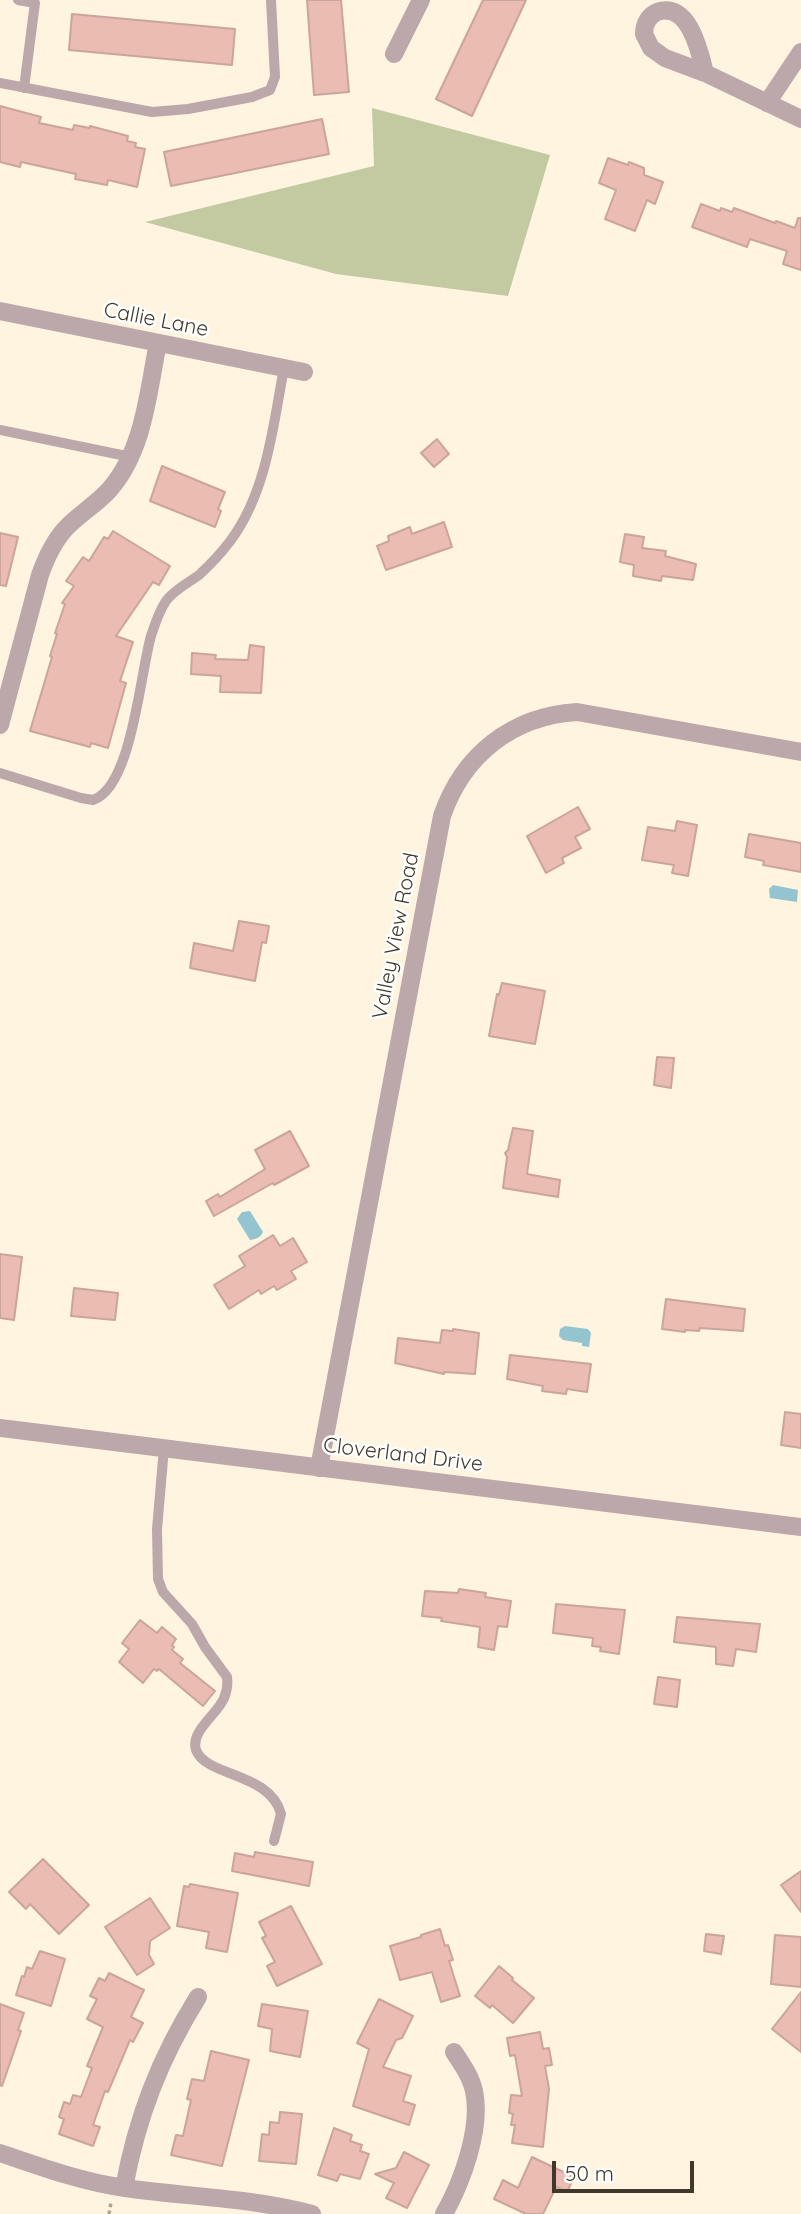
<!DOCTYPE html>
<style>
body{margin:0}
#map{position:relative;width:801px;height:2214px;overflow:hidden;background:#fef4df;font-family:Quicksand,sans-serif}
canvas{display:block}
.scale{position:absolute;left:552px;top:2161px;width:142px;height:32px;box-sizing:border-box;border:4px solid #40392b;border-top:0;padding-left:9px;font-size:21px;line-height:24px;white-space:nowrap;color:#40392b;-webkit-text-stroke:5px #fff;paint-order:stroke}
</style>
<div id="map">
<canvas width="801" height="2214"></canvas>
<div class="scale">50 m</div>
</div>
<script>
const g = document.querySelector('canvas').getContext('2d');
g.lineJoin = 'round';
function fillPath(path, color) { g.fillStyle = color; g.fill(path, 'evenodd'); }
function strokePath(path, color, width, dash) { g.strokeStyle = color; g.lineWidth = width; g.lineCap = dash ? 'butt' : 'round'; g.setLineDash(dash || []); g.stroke(path); }
function label(font, color, halo, rows, align = 'center') {
  g.font = font + ' Quicksand,sans-serif'; g.lineWidth = 5; g.setLineDash([]); g.textBaseline = 'middle'; g.strokeStyle = halo; g.fillStyle = color; for (const [text, x, y, turn = 0] of rows) {
    g.save(); g.translate(x, y); g.rotate((+turn || 0) * Math.PI / 180); g.textAlign = isNaN(turn) ? turn : align; if (halo) g.strokeText(text, 0, 0); g.fillText(text, 0, 0); g.restore();
  }
}
fillPath(new Path2D(`
 M372 108 550 155 508 296 336 274 145 222 374 166Z`), '#c3caa2');
fillPath(new Path2D(`
 M773 885 798 890 797 902 770 898 769 889Z
 M250 1211 263 1232C260 1238 256 1239 250 1240L237 1219 242 1212Z
 M565 1326 588 1329 591 1333 589 1347 582 1346V1343L563 1340 559 1336 560 1329Z`), '#93c4d0');
const building = new Path2D(`
 M307 0H341L349 92 314 95Z
 M483 0H526L472 116 436 99Z
 M72 14 235 29 232 65 69 50Z
 M0 106 41 117 39 123 73 130 74 125 90 128V126L128 136 127 141 136 143 135 147 145 149 137 187 108 180 107 185 75 179 76 174 21 162 20 167 0 162Z
 M322 119 329 154 171 186 164 152Z
 M608 158 628 165 629 162 644 168V175L663 182 655 204 647 200 635 231 605 219 616 190 599 183Z
 M701 204 720 211 721 208 732 212 734 208 775 223 776 221 795 228 798 218H801V270L783 264 787 251 750 239 747 247 692 227Z
 M437 439 449 454 434 467 421 453Z
 M162 466 225 492 218 509 221 511 215 527 150 501Z
 M444 522 452 547 386 570 377 546 389 541 388 536 410 527 412 534Z
 M113 531 170 566 159 585 153 582 116 636 133 642 120 681 126 683 108 748 91 743 90 747 30 731 52 657 50 656 57 634 55 633 65 604 62 603 74 586 66 581 83 557 89 561 104 537 108 539Z
 M0 533 18 537 6 586 0 585Z
 M625 534 644 537 642 548 666 551 665 556 696 564 693 580 662 576 661 581 633 576 634 565 620 562Z
 M250 645 264 647 261 693 220 692 221 676 191 674 192 653 216 655 215 659 248 660Z
 M578 807 590 829 575 837 581 848 562 858 564 863 546 873 527 836Z
 M677 821 697 825 688 876 672 873 674 865 642 860 648 827 675 831Z
 M749 834 801 843V872L763 865 764 861 745 857Z
 M239 921 269 926 266 943 262 942 255 981 190 968 194 943 233 951Z
 M502 983 545 991 535 1044 489 1036 497 994 499 995Z
 M657 1057 674 1058 671 1088 654 1085Z
 M513 1128 533 1131 527 1174 560 1180 558 1197 503 1188 507 1157 505 1153 508 1150Z
 M290 1131 309 1166 274 1185 273 1183 214 1216 206 1201 218 1194 220 1197 265 1169 255 1150Z
 M273 1235 280 1246 293 1238 307 1262 291 1271 296 1279 277 1290 274 1286 261 1294 259 1290 229 1309 214 1285 245 1266 239 1256Z
 M0 1254 22 1257 14 1320 0 1318Z
 M74 1288 118 1293 115 1320 71 1316Z
 M666 1299 745 1309 743 1331 700 1328 699 1331 685 1330V1332L662 1329Z
 M453 1329 479 1333 475 1374 444 1372V1374L395 1363 398 1338 440 1343 442 1330 453 1331Z
 M510 1355 591 1364 587 1392 567 1389 566 1394 542 1391 543 1386 507 1379Z
 M785 1412 801 1414V1448L781 1445Z
 M459 1589 486 1593 485 1597 511 1601 507 1627 498 1626 494 1650 478 1647 480 1627 441 1621 442 1618 422 1616 425 1591 458 1593Z
 M556 1604 625 1610 619 1654 600 1651 601 1647 592 1646 593 1638 553 1633Z
 M677 1617 760 1624 756 1652 736 1649 733 1666 716 1664V1647L674 1642Z
 M140 1620 157 1633 162 1627 176 1639 172 1645 174 1647 172 1650 183 1659 180 1663 215 1691 203 1706 159 1669 157 1671 154 1669 143 1683 119 1662 129 1649 122 1643Z
 M658 1677 680 1680 677 1707 654 1704Z
 M255 1852 313 1862 309 1886 232 1871 235 1853 254 1857Z
 M43 1859 89 1905 59 1934 30 1904 26 1909 9 1892Z
 M801 1871V1912L781 1885Z
 M190 1884 238 1893 227 1952 206 1948 209 1932 177 1926 184 1886 189 1887Z
 M150 1898 170 1928 150 1941 149 1955 154 1964 137 1975 105 1927Z
 M291 1906 322 1964 277 1986 267 1966 275 1962 262 1938 266 1936 259 1922Z
 M440 1929 445 1946 448 1945 453 1960 449 1961 460 1996 441 2002 432 1972 400 1980 390 1946 421 1937V1935Z
 M706 1934 724 1936 721 1954 704 1951Z
 M775 1935 801 1937V1987L771 1984Z
 M40 1951 65 1959 51 2006 16 1995 22 1976 24 1977 27 1967 32 1969Z
 M499 1966 513 1978 512 1980 534 1998 513 2023 492 2005 490 2008 475 1996Z
 M109 1973 144 1990 131 2017 143 2023 133 2042 130 2040 108 2092 105 2091 93 2125 100 2127 93 2146 59 2134 64 2119 59 2117 64 2102 70 2104 73 2095 81 2097 92 2068 87 2066 103 2027 87 2019 97 1999 90 1996 99 1978 105 1981Z
 M801 1992V2052L772 2029Z
 M379 1999 413 2016 402 2038 396 2040 383 2067 411 2076 403 2101 415 2105 409 2125 353 2106 369 2049 357 2043Z
 M0 2004 24 2013 18 2030 21 2031 2 2086 0 2085Z
 M262 2004 308 2011 300 2057 270 2051 272 2029 258 2026Z
 M540 2032 543 2049 549 2048 552 2065 545 2066 549 2089 543 2147 512 2143 515 2125H511L513 2114 509 2113 511 2095 522 2096 515 2055 510 2056 507 2038Z
 M211 2051 249 2060 222 2166 171 2155 176 2135 183 2136 191 2100 187 2099 192 2079 204 2081Z
 M280 2112 302 2114 296 2164 259 2161 262 2134 269 2135 270 2122 279 2123Z
 M334 2128 352 2135 350 2141 362 2145 360 2151 369 2154 360 2179 340 2174 337 2181 318 2175Z
 M404 2152 429 2165 407 2208 386 2198 394 2183 375 2174 396 2168Z
 M532 2157 574 2177 567 2192 556 2187 543 2214H526L494 2199 503 2180 518 2188Z`);
fillPath(building, '#eabcb2');
strokePath(building, '#cba49b', 2);
strokePath(new Path2D(`
 M109 2214 111 2202`), '#aea593', 3.5, [3.5, 3.5]);
strokePath(new Path2D(`
 M18 0 35 3 24 88
 M0 83 152 112 188 109 252 97 270 90 275 77 271 0
 M0 430 131 457
 M0 773 81 798 93 800C132 787 140 674 151 636 155 624 159 611 166 601 174 590 188 583 199 575 211 564 222 552 231 540 267 491 273 426 284 368
 M164 1448 157 1529 158 1579 163 1592 192 1624 205 1647 227 1677C228 1684 227 1691 224 1698 218 1714 190 1731 196 1750 206 1777 270 1772 281 1814L274 1841`), '#bca7aa', 10);
strokePath(new Path2D(`
 M394 54 421 0
 M705 73C700 53 689 0 657 12 648 16 644 25 644 34L651 48 665 58 705 73 801 119
 M767 103 801 52
 M0 311 304 372
 M0 725 40 575C46 558 53 542 66 528 79 514 97 504 110 489 144 450 148 392 158 343
 M319 1468 442 816C463 755 512 716 577 712L801 752
 M0 2153C39 2166 79 2181 119 2187 183 2197 249 2197 312 2214
 M124 2188C137 2117 160 2058 198 1997
 M444 2214C462 2182 482 2128 474 2091 471 2077 462 2064 454 2052`), '#bca7aa', 18);
strokePath(new Path2D(`
 M0 1428 801 1527`), '#bca7aa', 18);
label('21px', '#40392b', '#fff', [
 ["Callie Lane",156,320,11],
 ["Valley View Road",396,936,-79],
 ["Cloverland Drive",403,1455,7]
]);
</script>
